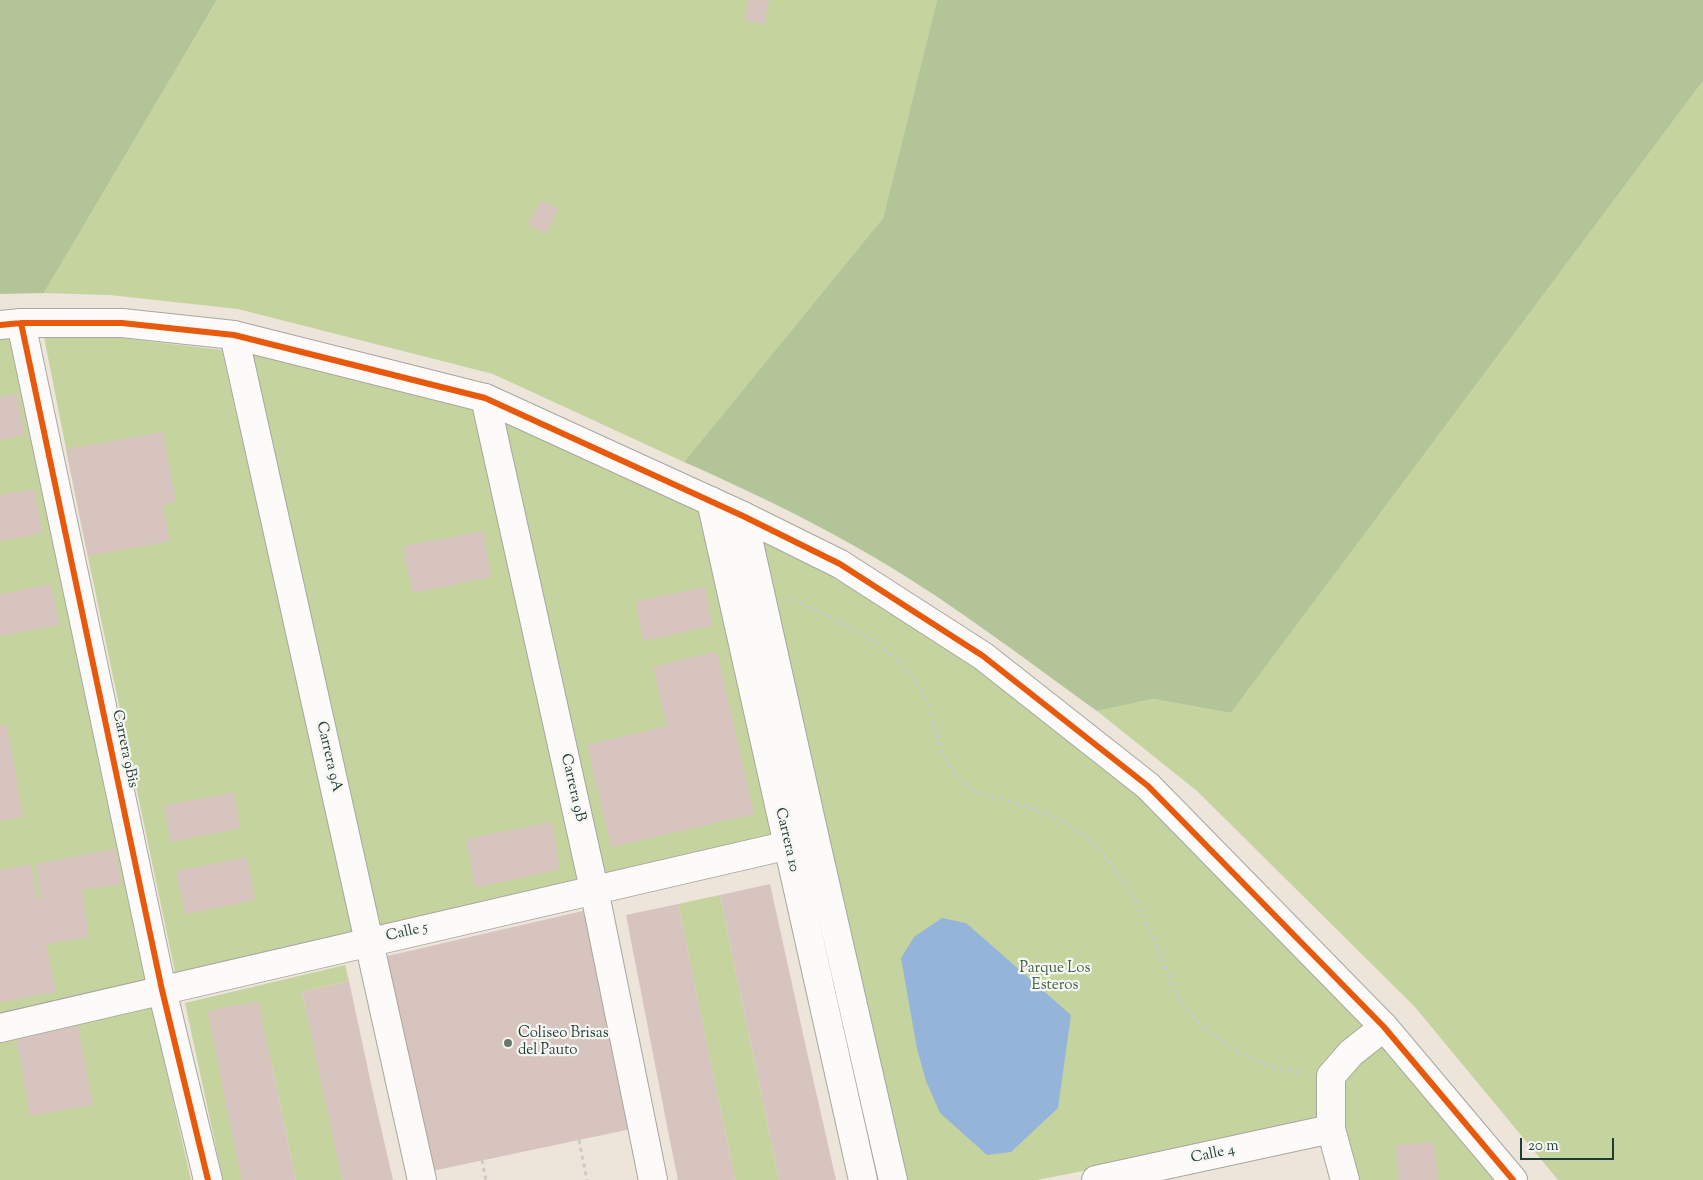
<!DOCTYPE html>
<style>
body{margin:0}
#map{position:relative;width:1703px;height:1180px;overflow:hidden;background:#ede4da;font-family:"Sorts Mill Goudy",serif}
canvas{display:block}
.scale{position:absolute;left:1520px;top:1138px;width:94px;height:22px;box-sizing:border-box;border:2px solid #1f3d34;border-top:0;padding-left:6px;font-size:15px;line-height:18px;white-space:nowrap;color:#1f3d34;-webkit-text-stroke:4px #f6f6f2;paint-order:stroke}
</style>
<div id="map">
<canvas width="1703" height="1180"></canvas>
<div class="scale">20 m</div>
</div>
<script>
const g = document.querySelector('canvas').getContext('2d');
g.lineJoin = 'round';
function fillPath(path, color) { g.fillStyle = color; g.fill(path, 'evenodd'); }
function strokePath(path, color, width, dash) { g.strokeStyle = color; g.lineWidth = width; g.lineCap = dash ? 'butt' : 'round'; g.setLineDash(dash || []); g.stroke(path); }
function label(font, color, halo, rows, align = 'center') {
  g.font = font + ' "Sorts Mill Goudy",serif'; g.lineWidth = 4.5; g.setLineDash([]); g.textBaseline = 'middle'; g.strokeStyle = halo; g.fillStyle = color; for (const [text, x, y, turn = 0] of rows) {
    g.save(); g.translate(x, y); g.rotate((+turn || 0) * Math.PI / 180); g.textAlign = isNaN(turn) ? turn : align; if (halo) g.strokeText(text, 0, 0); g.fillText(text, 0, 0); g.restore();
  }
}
fillPath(new Path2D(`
 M217 0H937L883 218 684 462 493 374 238 309 110 295 44 293Z
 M1703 81V1180H1558L1415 1007 1197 791 1097 711 1153 699 1231 713Z
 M11 333 150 982 0 1017V334Z
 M44 337 121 338 222 350 353 933 175 972 80 519Z
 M240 341 482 402 590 886 373 936Z
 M501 417 700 508 775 835 603 874Z
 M759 531 899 608 1144 792 1374 1028 1346 1047 1324 1124 1037 1180H902Z
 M720 895 779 1180H735L678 904Z
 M345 965 349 981 302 992 343 1180H296L271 1061 242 1180H223L185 1003Z
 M152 1007 191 1180H0V1041Z
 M1383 1041 1501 1180H1360L1345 1124 1344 1080 1358 1064Z`), '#c5d49f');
fillPath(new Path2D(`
 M0 0H217L44 293 0 294Z
 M937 0H1703V81L1231 713 1153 699 1097 711C1019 655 942 595 858 548 802 516 743 488 684 462L883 218Z`), '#b3c598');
fillPath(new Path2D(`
 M942 918 966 923 1071 1015 1058 1108 1011 1152 987 1155 940 1113 926 1081 917 1049 901 958 914 937Z`), '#95b4d9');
fillPath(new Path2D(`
 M748 0H769L764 24 744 20Z
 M541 200 559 209 546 234 528 224Z
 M17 393 25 435 0 440V397Z
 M163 432 176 502 163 505 170 541 88 556 66 449Z
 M34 489 42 533 0 541V495Z
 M483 531 491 577 412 593 403 546Z
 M51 584 60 625 0 636V594Z
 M705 587 712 626 643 641 636 601Z
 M717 651 754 814 611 847 587 745 667 726 653 667Z
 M7 725 23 817 0 821V726Z
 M234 792 240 828 171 842 163 806Z
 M552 822 560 869 475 888 466 839Z
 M115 849 122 884 82 890 89 937 46 944 56 992 0 1002V870L31 864 37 898H41L36 864Z
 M247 857 255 900 185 914 176 871Z
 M770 884 807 1052 836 1180H779L720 895Z
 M678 904 701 1015 735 1180H678L669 1136 626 915Z
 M587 910 631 1129 432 1171 383 957Z
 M349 981 373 1093 393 1180H343L336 1151 302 992Z
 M258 1001 271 1061 296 1180H242L229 1121 208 1011Z
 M78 1025 93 1105 30 1116 16 1038Z
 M1434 1142 1438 1180H1398L1395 1145Z`), '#d8c4be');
const minor = new Path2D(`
 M21 323 162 990 208 1180
 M234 335 422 1180
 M485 398 594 889 653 1180
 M711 501 863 1180
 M743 516 815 839 893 1180
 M0 1028 815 839
 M1096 1180 1331 1129
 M1345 1180 1331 1129V1076L1351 1053 1384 1027`);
const tertiary = new Path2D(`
 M0 325 21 323H122L234 335 485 398 743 516 840 564 983 656 1148 786 1384 1027 1513 1180`);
strokePath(minor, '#a8a69f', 30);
strokePath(tertiary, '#a8a69f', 30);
strokePath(new Path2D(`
 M792 599C838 622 892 641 920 688 941 724 931 757 969 787 978 794 994 797 1005 800 1039 810 1072 821 1097 848 1124 877 1144 915 1159 951 1166 968 1171 987 1182 1003 1206 1038 1260 1069 1303 1073
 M579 1140 587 1180
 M482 1160 486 1180`), '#cbcbc8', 3, [4, 4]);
strokePath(minor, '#fcfbf9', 28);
strokePath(tertiary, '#fcfbf9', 28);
strokePath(new Path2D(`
 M21 323 162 990 208 1180
 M0 325 21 323H122L234 335 485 398 743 516 840 564 983 656 1148 786 1384 1027 1513 1180`), '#e8590c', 6);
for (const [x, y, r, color] of [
 [508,1043,5,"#67776e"]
]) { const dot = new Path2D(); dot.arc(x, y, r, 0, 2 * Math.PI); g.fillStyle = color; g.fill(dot); strokePath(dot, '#f6f6f2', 2); }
label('15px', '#1f3d34', '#f6f6f2', [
 ["Carrera 9Bis",124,749,78],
 ["Carrera 9A",328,757,77],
 ["Carrera 9B",572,788,77],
 ["Carrera 10",786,840,77],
 ["Calle 5",407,933,-13],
 ["Calle 4",1213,1155,-12]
]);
label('15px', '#405f43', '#f6f6f2', [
 ["Parque Los",1055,969],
 ["Esteros",1055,986]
]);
label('15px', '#1f3d34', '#f6f6f2', [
 ["Coliseo Brisas",518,1034],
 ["del Pauto",518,1051]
], 'left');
</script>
